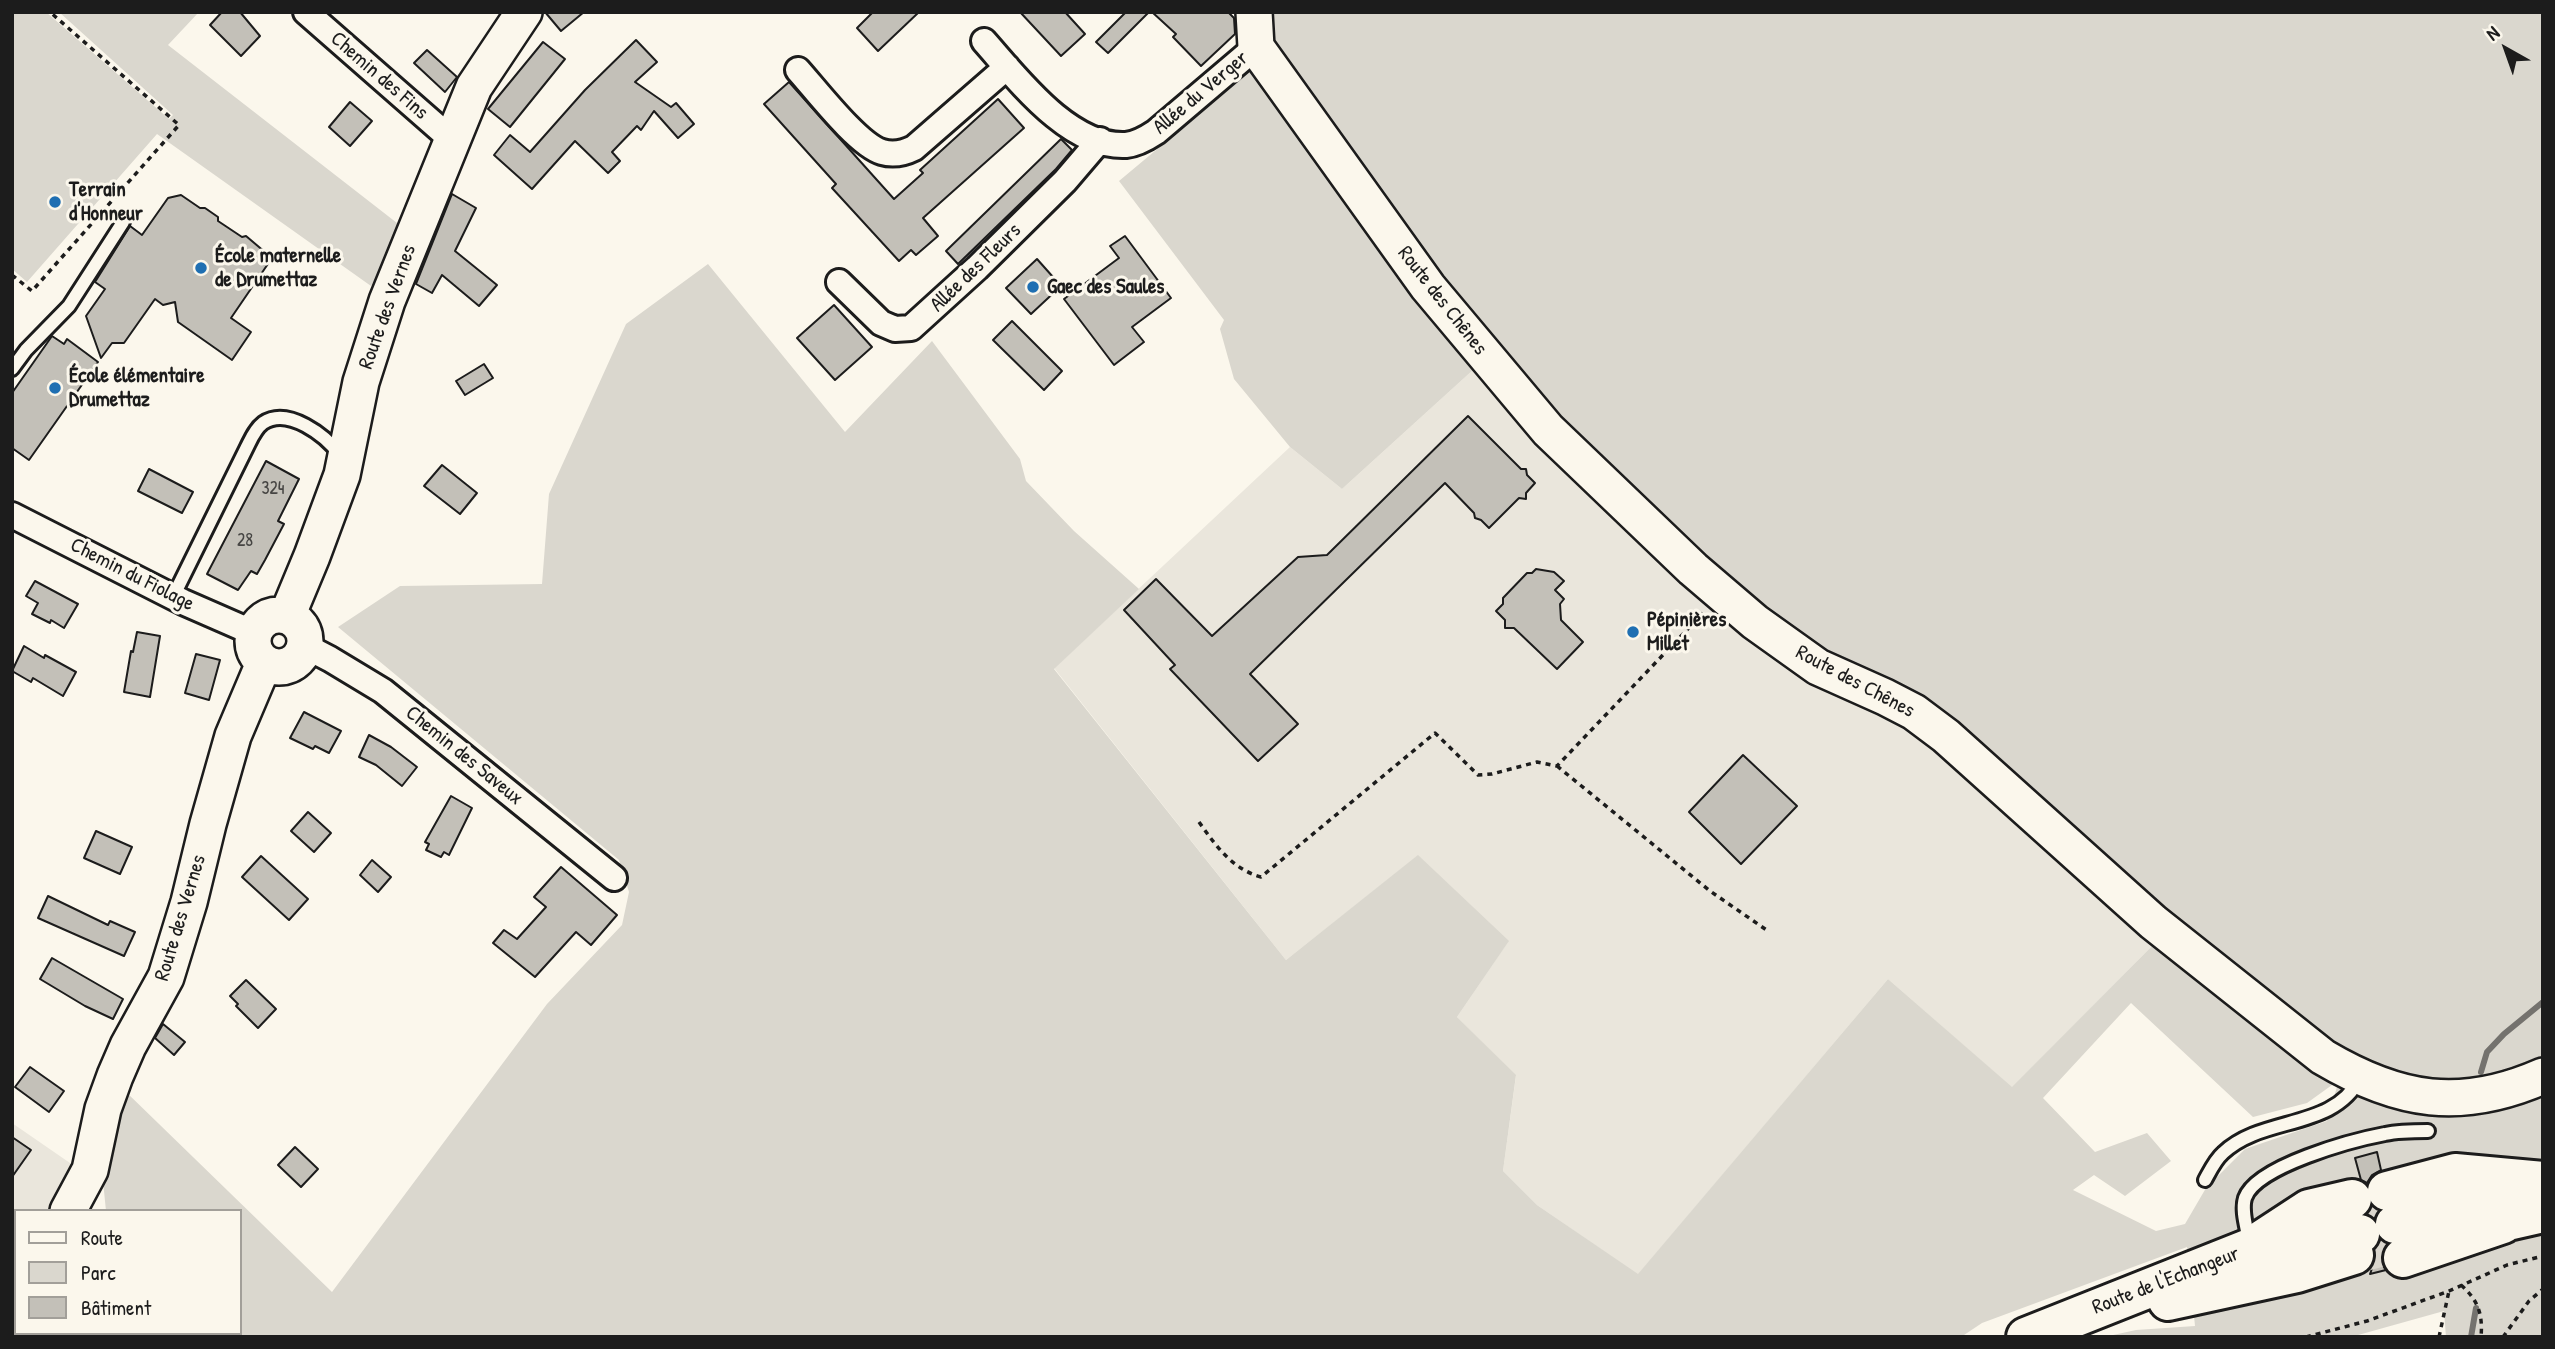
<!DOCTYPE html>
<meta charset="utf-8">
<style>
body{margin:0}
#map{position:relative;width:2555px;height:1349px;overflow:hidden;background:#fbf7ec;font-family:"Patrick Hand",sans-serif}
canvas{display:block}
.frame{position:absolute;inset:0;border:14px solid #1c1c1c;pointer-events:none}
.legend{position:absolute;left:14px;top:1209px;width:228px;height:126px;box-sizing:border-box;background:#fbf7ec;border:2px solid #a29f99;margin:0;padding:9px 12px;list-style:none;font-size:21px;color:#1c1c1c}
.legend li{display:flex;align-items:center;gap:14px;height:35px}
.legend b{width:35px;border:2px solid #a29f99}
.north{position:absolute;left:2471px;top:14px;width:70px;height:70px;-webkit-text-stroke:5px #fbf7ec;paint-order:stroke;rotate:320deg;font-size:19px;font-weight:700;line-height:28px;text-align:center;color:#1c1c1c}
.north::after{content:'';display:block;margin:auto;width:24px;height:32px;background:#1c1c1c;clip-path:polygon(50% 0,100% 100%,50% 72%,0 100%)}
</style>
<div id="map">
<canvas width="2555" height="1349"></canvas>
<div class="frame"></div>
<ul class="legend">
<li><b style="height:9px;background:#fbf7ec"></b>Route</li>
<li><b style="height:19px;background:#dad7ce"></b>Parc</li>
<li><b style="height:19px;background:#c3c0b8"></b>Bâtiment</li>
</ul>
<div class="north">N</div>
</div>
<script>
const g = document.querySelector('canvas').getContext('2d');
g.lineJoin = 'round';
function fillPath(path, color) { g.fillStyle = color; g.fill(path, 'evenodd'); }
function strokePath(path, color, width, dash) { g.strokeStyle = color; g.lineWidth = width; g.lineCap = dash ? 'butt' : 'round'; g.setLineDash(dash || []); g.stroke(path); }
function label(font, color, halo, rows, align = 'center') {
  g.font = font + ' "Patrick Hand",sans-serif'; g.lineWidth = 6; g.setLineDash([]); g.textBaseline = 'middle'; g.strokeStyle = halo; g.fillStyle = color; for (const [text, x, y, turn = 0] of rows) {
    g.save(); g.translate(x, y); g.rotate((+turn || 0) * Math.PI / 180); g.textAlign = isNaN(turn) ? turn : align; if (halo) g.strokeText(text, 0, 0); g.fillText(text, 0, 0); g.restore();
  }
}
fillPath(new Path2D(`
 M1473 370 1685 579 1909 720 2155 943 2012 1088 1888 979 1638 1275 1537 1205 1503 1171 1516 1076 1457 1017 1508 942 1418 856 1286 960 1054 668 1290 447 1342 489Z
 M12 1123 70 1163 86 1211H16V1333H127L128 1337H12Z`), '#eae6dc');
fillPath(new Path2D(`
 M12 12H46L169 119 173 115 59 12H199L168 45 406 230 371 286 157 134 27 282 12 269Z
 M1263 12H2543V1337H2446L2444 1311 2351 1337H2104L2136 1330 2195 1326 2187 1247 1982 1323 1961 1337H144L143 1333H240V1211H106L102 1171 124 1090 332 1292 547 1004 622 925 629 892 619 860 338 627 400 586 542 584 549 494 626 324 708 264 845 432 932 341 1020 459 1026 481 1074 531 1139 589 1054 669 1286 960 1418 855 1509 941 1457 1017 1516 1075 1503 1171 1537 1205 1638 1274 1888 979 2012 1087 2155 943 1909 720 1685 579 1473 370 1342 489 1290 447 1234 379 1220 329 1224 320 1119 181 1241 79 1271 50ZM2131 1003 2253 1117 2307 1103 2339 1080 2327 1121 2245 1149 2206 1188 2185 1224 2156 1231 2073 1190 2094 1175 2125 1196 2171 1161 2147 1133 2095 1152 2043 1098Z`), '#dad7ce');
strokePath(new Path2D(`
 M2481 1072 2487 1052 2504 1034 2543 1002
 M2471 1337 2476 1308`), '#74726e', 6);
const building = new Path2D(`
 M222 12H240L260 36 241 56 210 25Z
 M545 12H584L561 31Z
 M873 12H919L878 51 857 28Z
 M1020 12H1065L1085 34 1061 56Z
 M1126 12H1149L1108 53 1096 42Z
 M1152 12H1228L1234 18 1235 34 1201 66 1173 37 1176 34Z
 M636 40 657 62 635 82 671 107 676 103 694 124 678 138 654 111 641 130 637 126 612 152 620 161 608 173 575 141 532 189 494 155 510 135 530 152 585 90Z
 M543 42 565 59 510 127 488 109Z
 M427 50 457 77 445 92 414 63Z
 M789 82 894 199 923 173 920 170 998 99 1024 128 923 218 938 236 916 255 911 250 899 261 832 188 836 184 764 104Z
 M350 102 372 121 350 146 329 127Z
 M1061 139 1072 150 1056 169 958 264 946 251Z
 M452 194 476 208 455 251 497 285 479 306 442 275 432 293 416 284Z
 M181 195 200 208H205L218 217V221L242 237 246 236 272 258 231 318 251 332 232 360 178 322 175 302 163 305 155 299 124 343H112L101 358 86 316 105 289 95 282 130 226 142 235 168 198Z
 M1125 236 1171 298 1132 327 1144 342 1114 365 1064 299 1119 258 1110 246Z
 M1037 259 1061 286 1031 314 1006 288Z
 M834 305 872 347 835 380 797 338Z
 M1012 321 1062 371 1044 390 993 340Z
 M52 336 64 344 67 339 98 362 29 460 12 448V393Z
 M484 364 493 378 465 395 456 381Z
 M1468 416 1521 469H1526L1527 475 1535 483 1526 493V499L1519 498 1489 528 1481 520 1475 518 1474 513 1445 483 1250 674 1298 724 1258 761 1170 669 1175 665 1124 610 1156 579 1212 636 1298 557 1327 555Z
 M266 461 299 479 278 521 284 524 265 560 257 574 251 571 238 590 207 574Z
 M442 465 477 493 460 514 424 486Z
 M149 469 193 492 182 513 138 491Z
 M1536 569 1554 572 1564 581 1555 590 1564 599 1560 604 1561 620 1583 642 1557 669 1514 628H1505V620L1496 611 1503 604V598L1527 573H1532Z
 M35 581 78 604 64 628 51 620 50 623 32 614 38 603 26 596Z
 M137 632 160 636 150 697 124 692 131 651 133 652Z
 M24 646 44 658 45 655 76 672 63 696 33 678 31 682 12 671Z
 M196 654 220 660 209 700 185 693Z
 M304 712 341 731 329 753 315 746 313 749 290 738Z
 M369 735 391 747 417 767 402 786 376 765 359 757Z
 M1743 755 1797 806 1741 864 1689 812Z
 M451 796 472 808 449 855 444 852 441 857 426 850 429 844 425 842Z
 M308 812 331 833 314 852 291 831Z
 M96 831 132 847 120 874 84 858Z
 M261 856 308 899 289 920 242 877Z
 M372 860 391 877 378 892 360 875Z
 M561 867 617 915 591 945 576 932 535 977 493 943 504 930 517 939 546 907 534 897Z
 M48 896 108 925 110 921 135 932 124 956 38 918Z
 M52 958 123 999 113 1019 85 1006 40 979Z
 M246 980 276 1009 258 1028 236 1006 238 1004 230 996Z
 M163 1024 185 1042 174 1055 155 1038Z
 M30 1067 64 1091 49 1112 15 1087Z
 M12 1137 31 1150 12 1177Z
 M295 1147 318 1169 301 1187 278 1165Z
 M2377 1152 2381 1170 2372 1175 2367 1183 2361 1180 2355 1158Z
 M2381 1240 2387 1244 2382 1254V1264L2386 1270 2370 1274 2375 1260V1250Z`);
fillPath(building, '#c3c0b8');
strokePath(building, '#1c1c1c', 2);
strokePath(new Path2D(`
 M2355 1213 2390 1204
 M2365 1252 2399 1243`), '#dad6cd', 38, [38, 19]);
const lane = new Path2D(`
 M12 369 26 350 69 306 123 222
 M173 597 247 447C251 439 255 429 263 423 288 406 326 436 340 455
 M2205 1180C2210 1171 2215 1160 2223 1153 2263 1115 2333 1131 2360 1078
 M2249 1241C2247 1228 2241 1211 2245 1198 2256 1166 2353 1140 2385 1134 2399 1131 2414 1131 2428 1131`);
const street = new Path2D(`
 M306 12 451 139
 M984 41C1017 78 1069 148 1126 145 1137 144 1147 138 1156 132L1256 47
 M798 70C816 90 858 145 882 152 892 155 904 153 914 148L1007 67
 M839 282 881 323 895 329 911 328 977 268 1065 181 1100 140
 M12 515 183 602 254 633
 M305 646 330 659 383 691 614 878`);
const secondary = new Path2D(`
 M1254 12 1256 47 1428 287 1548 430 1693 569 1755 622 1818 667 1885 697 1914 712 1946 736 2153 922 2323 1057C2399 1102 2461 1112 2543 1076
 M253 641a26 26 0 1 1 52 0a26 26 0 1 1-52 0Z
 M287 616 312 556 342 475 361 382 387 301 474 87 524 12
 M68 1211 90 1170 103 1109 115 1076 128 1046 166 977 189 902 208 824 233 736 264 663
 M12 1252H16
 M16 1284V1304
 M31 1333 34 1337
 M107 1337 112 1333`);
const primary = new Path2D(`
 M2254 1245 2309 1209 2352 1199
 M2168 1301 2297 1273 2354 1255
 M2026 1337 2250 1248 2328 1242 2360 1234`);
const highway = new Path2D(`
 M2387 1191 2455 1173 2543 1181
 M2395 1224 2531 1188
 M2477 1228 2543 1213
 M2403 1258 2503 1224`);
strokePath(lane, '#1c1c1c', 18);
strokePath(street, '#1c1c1c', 30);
strokePath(secondary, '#1c1c1c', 40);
strokePath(primary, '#1c1c1c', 44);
strokePath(highway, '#1c1c1c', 44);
strokePath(new Path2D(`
 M12 275 32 291 179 125 50 12
 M1557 766 1710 891 1768 931
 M1199 822C1216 846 1232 869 1261 877L1435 733 1478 775 1492 774 1537 762 1557 766 1703 613
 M2461 1285C2478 1300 2483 1314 2481 1337
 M2306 1337 2367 1321 2449 1291 2507 1265 2543 1256
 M2439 1337 2449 1291
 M2503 1337 2529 1301 2543 1289`), '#1c1c1c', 3.5, [5, 5]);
strokePath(lane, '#fbf7ec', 12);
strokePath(street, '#fbf7ec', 24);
strokePath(secondary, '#fbf7ec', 35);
strokePath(primary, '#fbf7ec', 38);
strokePath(highway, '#fbf7ec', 38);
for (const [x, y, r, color] of [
 [55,202,7,"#1f6fb2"],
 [201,268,7,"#1f6fb2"],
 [1033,287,7,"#1f6fb2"],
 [55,388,7,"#1f6fb2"],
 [1633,632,7,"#1f6fb2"]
]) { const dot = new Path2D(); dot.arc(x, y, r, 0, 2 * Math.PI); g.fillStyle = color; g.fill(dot); strokePath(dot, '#fbf7ec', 2.5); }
label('18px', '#464543', null, [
 ["324",273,489],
 ["28",245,541]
]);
label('21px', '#1c1c1c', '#fbf7ec', [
 ["Chemin des Fins",379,76,41],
 ["Allée du Verger",1201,93,-40],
 ["Allée des Fleurs",976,268,-44],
 ["Route des Chênes",1442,301,52],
 ["Route des Vernes",388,307,-70],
 ["Chemin du Fiolage",132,575,27],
 ["Route des Chênes",1855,682,28],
 ["Chemin des Saveux",464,756,39],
 ["Route des Vernes",181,918,-73],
 ["Route de l'Echangeur",2166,1281,-21]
]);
label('bold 21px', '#1c1c1c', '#fbf7ec', [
 ["Terrain",69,190],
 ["d'Honneur",69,214],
 ["École maternelle",215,256],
 ["de Drumettaz",215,280],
 ["Gaec des Saules",1047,287],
 ["École élémentaire",69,376],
 ["Drumettaz",69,400],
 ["Pépinières",1647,620],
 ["Millet",1647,644]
], 'left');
</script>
